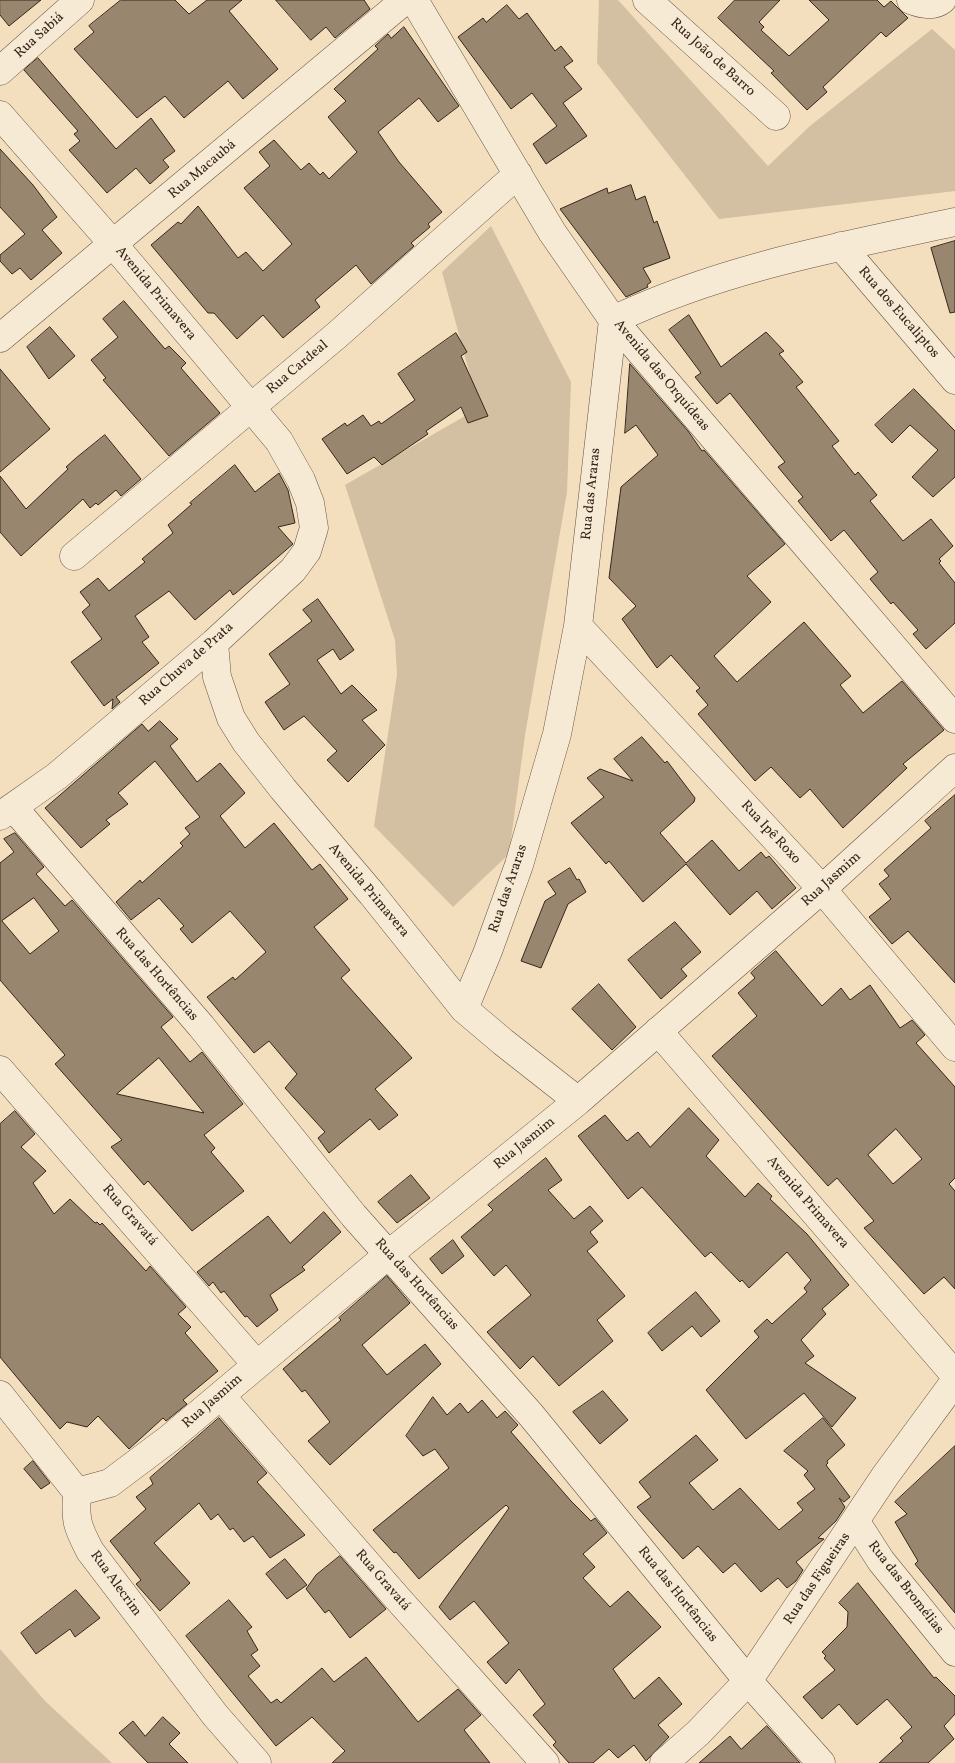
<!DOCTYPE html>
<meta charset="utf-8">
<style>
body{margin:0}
canvas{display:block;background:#f3debd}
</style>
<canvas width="955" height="1763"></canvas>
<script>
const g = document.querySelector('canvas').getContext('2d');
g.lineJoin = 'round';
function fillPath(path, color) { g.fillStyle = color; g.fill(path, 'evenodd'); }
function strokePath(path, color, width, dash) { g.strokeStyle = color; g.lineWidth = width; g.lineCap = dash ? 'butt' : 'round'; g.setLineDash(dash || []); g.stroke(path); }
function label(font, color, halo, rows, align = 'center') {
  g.font = font + ' Vollkorn,serif'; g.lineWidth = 4.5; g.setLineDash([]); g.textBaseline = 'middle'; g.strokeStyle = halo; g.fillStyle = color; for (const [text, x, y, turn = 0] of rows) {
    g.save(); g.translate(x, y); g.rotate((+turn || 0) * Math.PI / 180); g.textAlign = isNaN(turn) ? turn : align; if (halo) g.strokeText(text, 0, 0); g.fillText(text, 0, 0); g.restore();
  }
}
fillPath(new Path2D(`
 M599 0H618L768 166 810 126 932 29 955 50V191L719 219 597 63Z
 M491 226 571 382 567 492 525 735 509 854 453 907 374 826 397 675 395 640 345 485 479 408 442 272Z
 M0 1649 45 1701 112 1763H0Z`), '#d3bfa1');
const building = new Path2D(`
 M0 0H41L9 26 0 15Z
 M121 0H175L189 14 207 0H242L229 11 278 69 243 99 228 81 184 118 165 96 137 118 74 49 94 32 89 26Z
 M276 0H364L370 9 335 38 326 27 311 40Z
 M735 0H780L759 22 764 27 761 30 789 56 829 20 809 0H877L884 7 891 1 908 18 886 37 881 32 823 87 827 92 807 110 771 73 774 71 718 18Z
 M507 5 519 19 527 13 555 51 561 46 573 61 564 67 582 89 563 103 587 136 546 164 533 144 557 126 532 93 511 109 458 37 483 18 486 22Z
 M404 27 459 106 438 122 419 98 378 132 399 162 442 212 428 224 430 227 411 243 414 246 371 284 356 265 315 300 320 307 283 338 263 315 237 339 214 313H208L151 245 178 222 181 224 198 206 238 258 246 252 263 271 292 244 244 188 270 166 259 152 274 140 301 170 309 163 320 175 323 172 329 179 357 152 328 117 346 101 334 89 378 49 375 46 388 34 391 38Z
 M38 58 116 149 151 118 175 151 163 160 169 167 150 184 136 168 107 193 69 150 80 141 74 134 78 131 24 70Z
 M0 149 33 185 57 217 42 230 62 253 31 280 20 268 12 274 0 261V255L25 234 0 207Z
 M631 185 636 200 645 196 654 223 657 221 670 258 643 268 651 282 647 285 648 287 626 297 560 209 607 188 608 193Z
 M955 241V312L950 313 931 248Z
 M124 301 165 349 169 346 186 363 181 368 220 413 169 456 103 380 106 378 91 360 118 337 103 319Z
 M689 315 721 367 766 332 784 351 779 354 803 382 796 387 839 441 832 446 855 475 858 472 877 495 870 501 903 541 931 519 953 546 939 559 941 561 939 563 955 583V623L926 649 913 634 918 630 893 602 891 604 870 579 878 572 844 530 831 541 798 501 803 497 778 467 785 462 730 393 717 404 695 377 701 373 669 330Z
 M50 327 75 356 49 379 27 347Z
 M456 333 467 352 461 356 488 416 468 423 461 407 426 431 428 434 382 465 374 457 347 474 322 439 345 423 347 426 363 415 371 426 379 421 381 424 415 400 398 374Z
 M630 364 688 431 702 451 704 450 785 544 747 576 771 602 714 656 737 682 804 622 851 676 840 685 863 713 902 681 944 730 903 764 907 768 843 828 810 789 800 798 771 767 755 781 698 714 708 705 696 691 700 688 671 655 657 668 622 619 636 606 609 578 621 487 658 455 636 425 625 433Z
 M0 369 50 429 0 472Z
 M914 389 955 431V477L933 497 912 477 938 450 910 425 892 443 875 425Z
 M105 435 141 479 121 496 116 490 98 505 96 503 90 508 83 499 21 556 0 532V476L26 509 68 469 66 467 76 458Z
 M235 465 255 492 279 473 280 475 288 490 295 523 278 527 293 544 236 593 233 595 230 590 195 620 169 591 135 616 149 637 142 642 159 663 116 697 120 702 112 709 113 699 104 706 71 662 102 639 82 612 90 605 80 592 98 578 109 591 145 562 142 559 173 533 168 525 192 504 190 503Z
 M318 599 354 650 340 660 333 649 317 660 341 694 352 685 377 710 362 720 385 745 348 782 327 760 337 751 304 716 284 730 265 702 290 684 269 654 312 621 303 610Z
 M160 721 178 739 170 746 197 782 220 763 245 793 220 816 245 848 274 823 312 870 320 864 348 899 314 927 350 970 341 978 412 1058 375 1089 398 1115 379 1130 370 1119 329 1153 318 1138 325 1132 285 1088 297 1074 269 1041 254 1053 207 997 233 977 235 980 266 952 230 911 192 943 180 929 184 926 159 898 131 920 116 902 140 880 142 883 183 846 180 843 190 834 185 828 200 817 155 761 118 793 128 804 106 820 110 824 81 848 45 808 142 724 148 731Z
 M642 737 665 763 667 761 695 798 694 802 660 833 686 863 712 840 739 871 761 852 766 858 769 856 796 888 772 909 757 891 730 915 686 864 643 902 609 861 606 864 571 823 604 797 587 778 600 769 633 781 614 759Z
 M955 795V983L908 931 892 944 869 917 891 899 879 884 889 876 884 870 931 828 925 821Z
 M15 833 44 867 36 874 65 906 72 900 173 1017 161 1027 190 1062 202 1052 243 1104 204 1135 215 1148 211 1152 244 1191 192 1231 148 1181 144 1185 111 1147 122 1140 55 1064 65 1055 0 980V863L14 852 4 839ZM34 898 59 931 30 954 2 921ZM159 1058 204 1113 117 1094Z
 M570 868 577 880 579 879 586 892 568 904 541 968 521 961 545 901 556 894 548 882Z
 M675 922 701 952 681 969 687 976 661 999 628 960Z
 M776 951 822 1006 841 988 850 1000 870 985 900 1028 912 1020 925 1035 916 1043 955 1087V1178L949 1184 955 1191V1289L944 1277 924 1294 864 1228 874 1221 837 1178 828 1186 712 1056 757 1016 738 993 755 978 751 973ZM896 1129 922 1159 893 1184 868 1155Z
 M599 984 636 1027 612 1050 572 1009Z
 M689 1108 719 1140 706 1156 745 1197 758 1183 772 1196 770 1199 807 1234 849 1285 822 1309 826 1314 801 1340 814 1356 805 1363 856 1398 832 1427 804 1393 746 1439 706 1390 759 1337 754 1331 767 1319 772 1324 807 1292 804 1288 811 1280 787 1252 749 1288 742 1280 740 1282 711 1252 705 1257 642 1187 628 1199 578 1136 605 1115 627 1141 638 1132 650 1147Z
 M15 1111 35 1134 21 1147 46 1171 33 1183 54 1214 70 1199 95 1223 97 1222 100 1225 102 1223 146 1271 150 1266 186 1307 178 1314 191 1327 185 1333 218 1371 183 1400 187 1404 166 1421 163 1418 129 1449 98 1416 87 1427 67 1422 60 1429 0 1357V1124Z
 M546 1158 562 1180 548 1190 574 1219 590 1206 603 1221 590 1232 598 1242 587 1251 625 1296 597 1320 613 1341 559 1386 533 1356 520 1369 487 1332 531 1295 506 1265 494 1276 461 1237 493 1210 488 1205Z
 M411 1175 430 1198 397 1223 378 1202Z
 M324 1212 341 1232 302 1267 305 1270 270 1295 278 1310 257 1327 247 1316 245 1317 224 1291 221 1293 213 1282 209 1286 197 1272 268 1216 290 1243Z
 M453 1240 464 1256 442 1274 430 1259Z
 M387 1276 410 1303 362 1345 387 1375 425 1344 441 1364 330 1465 308 1441 330 1422 305 1390 302 1392 283 1369 341 1320 339 1318Z
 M696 1292 720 1321 701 1337 692 1326 662 1351 648 1333Z
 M603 1391 628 1420 600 1444 573 1412Z
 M433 1397 447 1415 460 1403 468 1413 482 1400 497 1418 505 1411 518 1425 511 1432 571 1501 591 1521 595 1518 607 1533 583 1554 595 1567 583 1578 610 1607 628 1591 661 1627 613 1669 634 1699 659 1677 682 1704 658 1725 669 1737 646 1761 634 1745 618 1758 609 1749 593 1763H569L553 1745 556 1742 533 1715 545 1704 519 1669 506 1684 487 1662 509 1643 474 1601 450 1620 439 1607 509 1508 506 1505 419 1579 396 1552 394 1553 373 1530 449 1468 435 1449 423 1456 406 1436Z
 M219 1418 267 1473 257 1482 305 1535 270 1558 253 1536 244 1542 233 1528 230 1530 218 1514 211 1520 199 1503 154 1543 190 1583 160 1611 136 1584 141 1580 110 1541 146 1509 136 1497 153 1484 150 1478Z
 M823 1418 845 1445 827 1461 828 1463 826 1465 850 1497 844 1502 839 1498 845 1507 836 1521 818 1538 824 1539 796 1562 803 1570 796 1581 787 1588 778 1578 761 1592 735 1563 723 1573 698 1546 683 1559 637 1507 651 1497 639 1482 696 1435 718 1460 689 1483 713 1510 740 1488 779 1530 803 1510 797 1503 815 1489 804 1475 808 1471 784 1451Z
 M955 1446V1613L915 1564 918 1561 895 1522 907 1514 895 1502Z
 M33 1461 50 1483 41 1489 24 1469Z
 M340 1556 386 1609 350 1638 329 1610 325 1613 306 1589 316 1575Z
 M285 1559 307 1585 287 1599 266 1574Z
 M858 1583 934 1678 936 1677 955 1696V1714L944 1726 954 1739 928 1763H879L903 1741 900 1738 912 1727 887 1699 857 1725 839 1704 822 1719 803 1697 835 1670 824 1658 826 1656 822 1652 847 1627 848 1612 839 1603Z
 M76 1590 100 1618 75 1637 70 1629 36 1654 21 1633Z
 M229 1600 252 1627 247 1631 258 1650 251 1655 260 1666 248 1676 271 1703 277 1699 281 1703 322 1668 334 1682 366 1657 418 1722 458 1689 481 1715 464 1730 490 1763H332L345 1751 312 1717 276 1746 186 1636Z
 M163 1717 180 1733 169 1744 188 1763H148L119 1733 133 1721 145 1736Z
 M767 1726 800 1763H699L730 1736 741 1749Z`);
fillPath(building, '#99866f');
strokePath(building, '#37261b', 1);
const minor = new Path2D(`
 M414 0 552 232 613 320 955 719
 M647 0 776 116
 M911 0C921 4 933 7 942 0
 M0 71 80 0
 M0 115 114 245 279 441 301 480 310 503 314 528 307 551 293 570 214 643 57 776 0 816
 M841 246 955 380
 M0 338 405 0
 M74 556 337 335 518 174
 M578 626 822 889 955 1047
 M214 643 217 677 231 718 246 742 283 789 372 894 464 1009 503 1042 578 1101
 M13 807 201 1026 354 1216 531 1415 748 1681 821 1763
 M464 1009 488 951 519 865 557 734 578 626 613 320C722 268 838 247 955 222
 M658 1031 955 1375
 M0 1070 256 1364
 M0 1395 77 1492C75 1521 77 1526 90 1551L215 1715 257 1763
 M221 1396 398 1599 545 1763
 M77 1492 110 1483 170 1438 389 1254 578 1101 822 889 955 768
 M856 1522 881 1561 955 1652
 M664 1763 698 1733 748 1681 885 1476 955 1381`);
strokePath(minor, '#665444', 29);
strokePath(minor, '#f7ead4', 28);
label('14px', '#37261b', '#f7ead4', [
 ["Rua Sabiá",40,36,-42],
 ["Rua João de Barro",712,58,42],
 ["Rua Macaubá",203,170,-40],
 ["Avenida Primavera",155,294,50],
 ["Rua dos Eucaliptos",898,313,49],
 ["Rua Cardeal",298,368,-40],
 ["Avenida das Orquídeas",661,376,50],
 ["Rua das Araras",592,494,-84],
 ["Rua Chuva de Prata",187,665,-41],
 ["Rua Ipê Roxo",770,833,47],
 ["Rua Jasmim",832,880,-42],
 ["Rua das Araras",509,889,-71],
 ["Avenida Primavera",368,891,50],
 ["Rua das Hortências",156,975,49],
 ["Rua Jasmim",525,1144,-39],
 ["Avenida Primavera",807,1203,49],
 ["Rua Gravatá",129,1216,49],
 ["Rua das Hortências",416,1285,48],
 ["Rua Jasmim",213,1402,-41],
 ["Rua das Figueiras",818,1579,-56],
 ["Rua Gravatá",382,1581,49],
 ["Rua Alecrim",115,1584,54],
 ["Rua das Bromélias",905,1588,52],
 ["Rua das Hortências",677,1595,51]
]);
</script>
